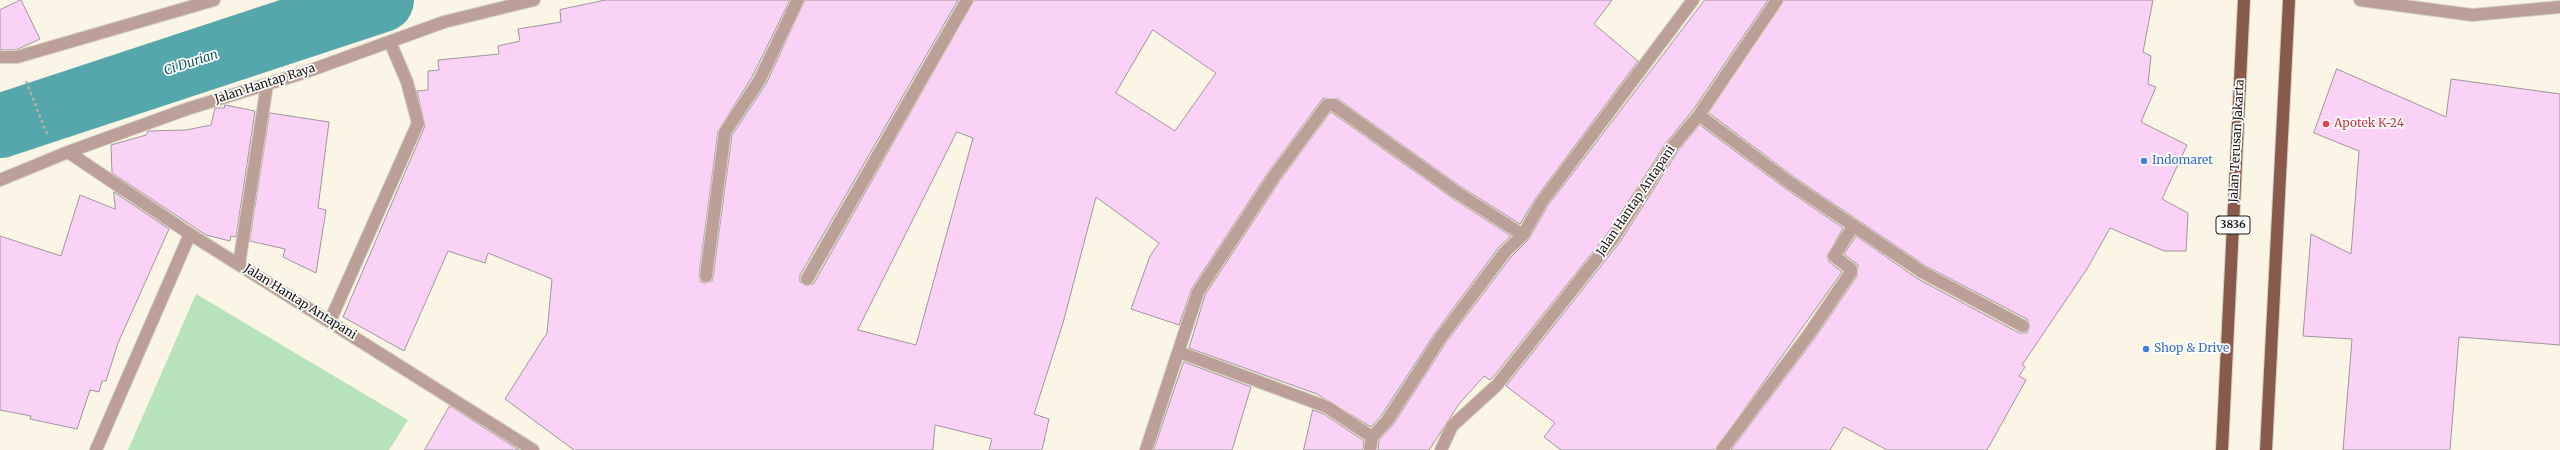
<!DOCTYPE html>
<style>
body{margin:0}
canvas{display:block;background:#faf5e4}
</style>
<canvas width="2560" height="450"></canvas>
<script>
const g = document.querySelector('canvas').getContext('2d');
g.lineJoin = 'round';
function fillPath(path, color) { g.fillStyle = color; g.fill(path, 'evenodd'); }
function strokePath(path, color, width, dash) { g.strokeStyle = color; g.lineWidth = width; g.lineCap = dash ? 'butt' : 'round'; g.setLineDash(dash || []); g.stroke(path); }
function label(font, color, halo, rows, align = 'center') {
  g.font = font + ' Merriweather,serif'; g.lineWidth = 3.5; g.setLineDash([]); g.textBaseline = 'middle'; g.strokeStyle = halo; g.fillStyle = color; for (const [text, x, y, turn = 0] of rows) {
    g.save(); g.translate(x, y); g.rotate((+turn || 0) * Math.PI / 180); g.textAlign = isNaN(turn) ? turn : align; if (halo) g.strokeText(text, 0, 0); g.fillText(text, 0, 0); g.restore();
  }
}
fillPath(new Path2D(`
 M196 294 408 420 389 450H128Z`), '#b6e3b9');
strokePath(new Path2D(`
 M0 126 382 0`), '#56a7ab', 64);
const building = new Path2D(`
 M21 0 40 39 16 50H0V10Z
 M606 0H790L752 77 718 131 699 275 701 282 705 283 712 281 713 277 732 135 766 84 805 0H958L800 275V282L807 286 814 283 974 0H1612L1594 24 1638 61 1535 199 1520 224 1460 186 1338 99 1323 98 1267 174 1192 288 1179 325 1131 309 1150 256 1159 243 1096 197 1063 323 1034 414 1049 419 1042 450H989L992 439 935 425 933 450H574L505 399 547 333 552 279 488 253 485 263 448 251 404 351 343 317 425 126 417 91 428 90V71L439 70 438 60 499 54 498 46 520 41 518 29 561 22 560 10ZM1153 30 1216 73 1175 131 1116 93ZM957 132 973 138 916 345 858 330Z
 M1705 0H1768L1693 110 1666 143 1608 233 1494 376 1490 380 1484 376 1459 404 1429 450H1378L1379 440 1393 425 1447 341 1511 257 1529 239 1547 207Z
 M1784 0H2153L2143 52 2151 56 2148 84 2156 87 2141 122 2187 145 2162 199 2188 213 2186 251H2164L2110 228 2087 269 2022 365 2025 367 2019 376 2026 380 1987 450H1887L1844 427 1830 450H1731L1815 338 1857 276 1858 265 1844 254 1856 236 1918 279 2019 333H2027L2030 326 2027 319 1926 266 1794 177 1709 113Z
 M2337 69 2446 117 2451 79 2560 94V345L2459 337 2450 450H2343L2352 339 2303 336 2311 234 2351 254 2359 151 2314 133Z
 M225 105 255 111 236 237 231 236 230 241 206 235 112 173 111 145 146 135 148 131 186 130 211 125 215 108H224Z
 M1331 112 1452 198 1511 236 1499 247 1435 333 1381 416 1371 427 1317 394 1189 348 1205 295 1279 182Z
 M270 113 329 122 318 208 326 210 316 273 283 257 285 249 250 241Z
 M1700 125 1786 189 1843 228 1827 256 1829 262 1842 272 1715 450H1561L1544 437 1555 423 1506 386 1620 242 1678 151Z
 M114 192 169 229 118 343 106 381H102L99 392 90 390 77 429 30 419 31 416 0 410V236L61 256 80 195 115 209Z
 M1184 362 1251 387 1232 450H1154Z
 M450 406 519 450H425Z
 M1313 410 1324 414 1364 441 1363 450H1304Z`);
fillPath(building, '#fad2f6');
strokePath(building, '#a1949f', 1);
const minor = new Path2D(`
 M2360 0 2472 15 2560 7
 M0 57H17L214 0
 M1699 115 1790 183 1922 272 2023 326
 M68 152 190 234 533 450
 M0 180 68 152 187 109 303 73 444 22 534 0
 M239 264 267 85
 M706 276 725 132 759 81 798 0
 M807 279 967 0
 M330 321 418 123 407 82 390 42
 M1179 352 1327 407 1372 437
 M96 450 190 234
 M1146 450 1198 292 1273 178 1327 105H1334L1456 192 1523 235
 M1370 450 1372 437 1387 421 1441 337 1505 252 1523 235 1541 203 1693 0
 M1441 450 1452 426 1497 385 1614 237 1672 147 1699 115 1777 0
 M1722 450 1809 334 1851 272V269L1834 256 1854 225`);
const major = new Path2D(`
 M2222 450 2244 0
 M2266 450 2289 0`);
strokePath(minor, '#d6d2c2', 14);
strokePath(major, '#d6d2c2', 14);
strokePath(new Path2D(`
 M26 81 47 134`), '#b4b0a3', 2.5, [3, 3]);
strokePath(minor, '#bca097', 12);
strokePath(major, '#89594a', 12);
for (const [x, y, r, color] of [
 [2326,124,4,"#e0444e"],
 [2144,161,4,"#3f7fe0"],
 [2146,349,4,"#3f7fe0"]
]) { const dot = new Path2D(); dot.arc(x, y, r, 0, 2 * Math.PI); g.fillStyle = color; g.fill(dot); strokePath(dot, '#fff', 1.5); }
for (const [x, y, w] of [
 [2233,225,34]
]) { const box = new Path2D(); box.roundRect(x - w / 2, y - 9, w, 18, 3); g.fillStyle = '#fff'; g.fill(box); strokePath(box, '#1a1812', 1); }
label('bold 11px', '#1a1812', null, [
 ["3836",2233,225]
]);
label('12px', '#1a1812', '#fff', [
 ["Jalan Hantap Raya",265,84,-18],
 ["Jalan Terusan Jakarta",2237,141,-87],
 ["Jalan Hantap Antapani",1636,201,-56],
 ["Jalan Hantap Antapani",300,302,32]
]);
label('12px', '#be3a42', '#fff', [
 ["Apotek K-24",2334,124]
], 'left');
label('12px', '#366cbe', '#fff', [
 ["Indomaret",2152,161],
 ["Shop & Drive",2154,349]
], 'left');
label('italic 13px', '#165b5e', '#fff', [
 ["Ci Durian",191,63,-18]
]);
</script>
